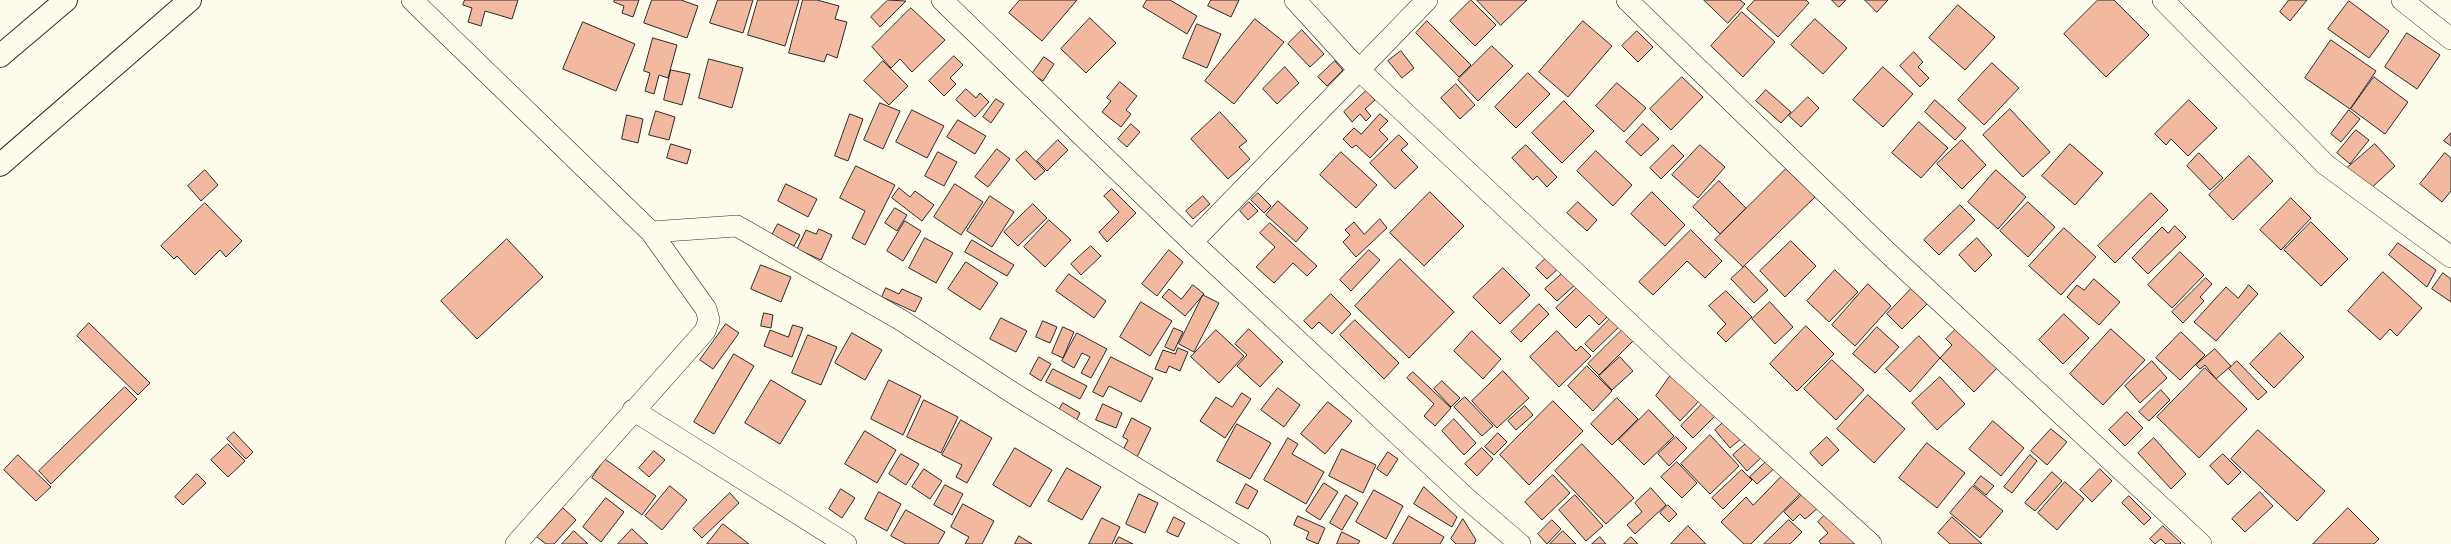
<!DOCTYPE html>
<style>
body{margin:0}
canvas{display:block;background:#fdfbea}
</style>
<canvas width="2451" height="544"></canvas>
<script>
const g = document.querySelector('canvas').getContext('2d');
g.lineJoin = 'round';
function fillPath(path, color) { g.fillStyle = color; g.fill(path, 'evenodd'); }
function strokePath(path, color, width, dash) { g.strokeStyle = color; g.lineWidth = width; g.lineCap = dash ? 'butt' : 'round'; g.setLineDash(dash || []); g.stroke(path); }
const building = new Path2D(`
 M465 0H518L512 19 485 11 481 26 468 22 472 8 463 5Z
 M615 0H639L633 17 622 13 624 6 614 2Z
 M652 0H681L698 6 687 38 644 23Z
 M718 0H753L743 33 710 23Z
 M758 0H799L785 46 748 35Z
 M803 0H817L839 6 835 19 847 22 837 58 827 54 824 62 789 53Z
 M888 0 906 1 880 27 871 17Z
 M1020 0H1077L1042 41 1009 13Z
 M1147 0H1170L1197 16 1187 34 1143 7Z
 M1211 0H1239L1231 17 1208 6Z
 M1471 0 1496 25 1475 46 1450 21Z
 M1477 0H1527L1501 25Z
 M1704 0H1740L1745 4 1728 23Z
 M1755 0H1806L1809 3 1778 37 1747 9Z
 M1832 0H1846L1839 7Z
 M1865 0H1888L1877 12Z
 M2098 0H2114L2149 35 2106 77 2064 34Z
 M2289 0H2307L2290 21 2280 12Z
 M2349 1 2389 31 2369 58 2328 29Z
 M1958 5 1995 37 1965 70 1929 38Z
 M911 8 945 40 912 72 900 59 891 68 872 47Z
 M1742 12 1775 42 1743 77 1711 46Z
 M1090 18 1116 43 1086 73 1061 49Z
 M1255 19 1284 42 1234 104 1205 81Z
 M1815 19 1847 48 1823 74 1791 45Z
 M1427 21 1471 65 1459 77 1416 33Z
 M1583 21 1612 46 1568 97 1539 72Z
 M583 22 635 44 616 91 563 69Z
 M1197 24 1221 34 1207 68 1183 58Z
 M1302 30 1324 54 1310 67 1288 44Z
 M1637 31 1653 47 1638 62 1622 46Z
 M2407 33 2440 55 2417 89 2385 67Z
 M653 38 677 45 668 78 659 75 654 94 645 91 650 73 644 71Z
 M2331 40 2376 71 2350 109 2305 78Z
 M1492 46 1513 66 1478 101 1458 80Z
 M1401 51 1414 68 1402 78 1388 61Z
 M1914 52 1923 62 1918 67 1929 78 1920 87 1900 66Z
 M954 56 963 65 950 78 956 84 944 96 929 81Z
 M1044 57 1054 64 1043 81 1032 74Z
 M709 59 743 68 732 108 699 98Z
 M883 61 908 86 889 105 864 81Z
 M1335 61 1343 70 1327 86 1318 77Z
 M1992 63 2019 88 1984 125 1958 100Z
 M1285 67 1299 83 1277 104 1263 89Z
 M1883 67 1913 94 1883 127 1853 100Z
 M671 70 690 74 682 105 664 100Z
 M1528 73 1550 94 1516 128 1495 107Z
 M1682 77 1703 97 1671 130 1650 109Z
 M2374 77 2408 102 2385 134 2351 109Z
 M1120 82 1137 96 1126 110 1131 114 1121 127 1102 112 1111 101 1107 98Z
 M1617 83 1646 108 1624 132 1596 106Z
 M1456 84 1475 105 1460 119 1441 98Z
 M966 89 976 98 980 93 989 102 975 117 956 100Z
 M1766 90 1791 112 1781 123 1756 101Z
 M1366 91 1375 100 1365 109 1371 116 1366 121 1360 114 1352 122 1344 112Z
 M1808 97 1819 108 1801 127 1789 116Z
 M996 99 1004 104 991 123 983 117Z
 M1935 100 1966 128 1955 140 1925 112Z
 M2189 100 2217 128 2188 156 2171 139 2166 145 2155 134Z
 M1564 101 1594 131 1562 163 1532 133Z
 M880 103 900 111 883 149 864 140Z
 M2010 109 2050 152 2023 177 1983 135Z
 M912 110 944 126 927 158 896 142Z
 M2349 110 2360 119 2341 142 2331 134Z
 M656 111 675 117 669 140 649 135Z
 M1220 112 1247 141 1239 147 1250 159 1228 179 1191 139Z
 M850 114 863 119 848 161 835 156Z
 M1380 114 1388 121 1379 130 1388 139 1370 158 1356 145 1352 148 1343 139 1354 128 1361 134Z
 M627 115 643 119 638 143 622 139Z
 M958 120 986 136 975 154 947 137Z
 M1919 122 1948 148 1921 178 1892 153Z
 M1131 124 1140 132 1127 147 1118 139Z
 M1643 124 1659 139 1641 156 1626 142Z
 M2356 130 2369 140 2350 164 2337 153Z
 M2451 133V146L2444 141Z
 M1399 135 1408 144 1401 150 1418 167 1395 189 1370 163Z
 M1058 140 1068 150 1047 171 1037 161Z
 M1962 140 1986 165 1962 189 1937 164Z
 M671 144 691 150 687 164 667 158Z
 M2070 144 2103 173 2075 205 2042 176Z
 M2375 144 2395 166 2367 192 2346 169Z
 M1526 145 1557 177 1547 187 1537 176 1533 180 1512 158Z
 M1673 145 1684 156 1661 179 1650 168Z
 M1700 145 1725 167 1698 198 1672 175Z
 M997 149 1010 159 988 187 975 177Z
 M1026 151 1045 171 1035 180 1016 160Z
 M1596 151 1632 185 1613 206 1577 171Z
 M938 152 957 162 944 186 925 176Z
 M1341 152 1377 185 1356 208 1320 175Z
 M2199 153 2223 178 2210 190 2187 166Z
 M2445 153 2451 158V191L2442 202 2420 184Z
 M2249 156 2273 181 2233 220 2209 195Z
 M856 166 895 185 865 245 852 238 865 211 840 198Z
 M1787 168 1815 197 1743 267 1715 240Z
 M205 170 218 185 201 201 188 186Z
 M1996 170 2026 197 1998 229 1968 202Z
 M1719 181 1746 208 1720 234 1693 207Z
 M786 184 817 199 808 217 778 201Z
 M955 184 983 202 961 235 934 217Z
 M899 188 910 197 915 191 934 205 922 221 892 198Z
 M1112 189 1136 213 1107 242 1099 232 1119 212 1104 196Z
 M1430 192 1464 226 1424 266 1390 233Z
 M1652 192 1685 225 1665 246 1631 214Z
 M1258 193 1271 206 1264 213 1251 200Z
 M2151 193 2168 210 2115 263 2098 246Z
 M990 196 1014 212 992 247 967 231Z
 M1203 196 1210 204 1193 219 1186 211Z
 M2291 198 2311 218 2281 250 2260 230Z
 M1278 201 1308 228 1296 242 1266 215Z
 M1249 202 1258 211 1248 220 1240 211Z
 M1578 202 1597 220 1587 231 1567 213Z
 M2028 202 2055 227 2028 257 2000 231Z
 M205 203 242 241 226 257 220 250 195 275 177 256 174 259 161 246Z
 M1033 204 1047 218 1018 246 1004 232Z
 M1960 205 1975 220 1939 255 1924 240Z
 M895 208 907 215 897 231 885 223Z
 M1380 219 1387 228 1356 257 1343 242 1350 235 1345 230 1354 222 1364 234Z
 M1049 220 1071 240 1045 267 1024 247Z
 M905 221 921 231 903 261 887 251Z
 M2311 222 2348 259 2321 286 2284 250Z
 M1270 223 1317 266 1307 276 1293 263 1274 283 1256 267 1275 247 1260 233Z
 M778 224 800 235 794 246 772 235Z
 M2175 226 2186 237 2148 274 2132 258 2162 227 2168 233Z
 M2064 228 2096 257 2061 295 2029 266Z
 M819 229 832 235 821 260 797 249 806 230 816 234Z
 M1691 230 1722 261 1705 278 1687 261 1653 295 1639 282Z
 M925 238 953 253 936 283 909 268Z
 M1977 238 1992 255 1975 272 1959 255Z
 M507 239 543 277 477 339 441 301Z
 M972 240 1014 265 1007 276 965 252Z
 M1791 241 1816 266 1785 297 1760 271Z
 M2398 243 2436 270 2427 287 2389 255Z
 M1091 246 1101 256 1081 275 1071 264Z
 M1169 250 1183 262 1157 296 1142 284Z
 M1369 250 1380 260 1351 291 1340 280Z
 M2180 252 2204 275 2172 308 2148 285Z
 M1549 255 1560 267 1547 279 1536 268Z
 M1400 259 1454 312 1409 358 1355 306Z
 M966 262 998 283 980 310 948 289Z
 M761 265 791 277 781 302 751 289Z
 M1745 266 1768 290 1754 303 1731 279Z
 M1503 268 1530 295 1500 324 1473 297Z
 M1835 270 1858 292 1829 322 1807 301Z
 M1564 272 1576 284 1557 301 1545 289Z
 M2383 272 2422 308 2397 336 2390 329 2380 340 2348 311Z
 M2443 273 2451 279V302L2432 289Z
 M1069 274 1106 301 1094 318 1056 291Z
 M2206 278 2212 284 2200 297 2204 301 2183 323 2172 312Z
 M2094 279 2120 302 2099 325 2067 297 2077 285 2084 290Z
 M1868 284 1891 306 1855 346 1832 325Z
 M1193 285 1204 294 1185 316 1162 297 1169 289 1181 299Z
 M1580 285 1609 315 1599 325 1589 315 1576 328 1556 308Z
 M2249 285 2258 294 2216 341 2194 322 2226 287 2238 298Z
 M886 288 899 294 902 289 922 298 915 312 882 297Z
 M1912 288 1928 303 1902 329 1887 314Z
 M1726 291 1752 317 1726 342 1717 333 1726 324 1709 306Z
 M1331 294 1351 314 1332 334 1319 322 1312 329 1304 321Z
 M1203 295 1219 303 1194 352 1179 344Z
 M1141 302 1172 321 1150 356 1120 337Z
 M1770 302 1793 327 1775 344 1752 319Z
 M1539 304 1549 314 1521 342 1511 332Z
 M764 313 773 315 771 328 761 326Z
 M2064 314 2089 338 2063 364 2039 340Z
 M1613 316 1621 325 1593 352 1585 344Z
 M1001 318 1027 331 1016 352 990 339Z
 M1355 320 1399 363 1384 379 1340 335Z
 M1043 321 1057 327 1050 343 1036 337Z
 M89 323 150 383 138 395 77 336Z
 M726 324 739 333 713 369 700 360Z
 M793 325 803 328 792 357 764 346 770 330 788 337Z
 M1806 326 1834 354 1797 391 1770 364Z
 M1959 326 2000 365 1974 392 1940 358 1952 345 1946 339Z
 M1063 327 1074 332 1063 358 1052 353Z
 M1625 327 1636 338 1599 375 1588 364Z
 M1877 327 1899 347 1875 373 1853 354Z
 M1174 328 1183 332 1174 351 1165 347Z
 M1249 329 1283 362 1260 387 1237 366 1247 355 1235 344Z
 M2111 329 2145 360 2103 405 2070 374Z
 M1216 330 1244 356 1219 383 1191 357Z
 M1472 331 1501 359 1483 379 1454 351Z
 M1557 331 1576 351 1581 346 1591 356 1559 387 1530 357Z
 M2181 332 2205 355 2180 380 2156 358Z
 M852 333 882 350 865 380 835 363Z
 M1077 333 1107 349 1091 378 1081 373 1090 357 1082 353 1074 368 1062 361Z
 M2280 333 2304 357 2274 388 2250 364Z
 M808 335 837 347 821 385 792 373Z
 M1919 336 1940 358 1910 392 1886 369Z
 M1178 348 1188 352 1180 371 1169 366 1166 373 1155 369 1163 350 1175 354Z
 M2215 349 2231 366 2216 379 2205 365 2200 369 2196 365Z
 M734 354 754 366 714 434 694 422Z
 M1039 357 1051 364 1041 381 1030 374Z
 M1111 357 1153 378 1141 402 1109 386 1103 397 1093 392Z
 M1620 357 1633 371 1612 390 1599 376Z
 M1832 360 1864 390 1836 420 1804 389Z
 M2152 361 2167 378 2140 403 2125 386Z
 M2237 361 2267 392 2258 400 2229 369Z
 M1587 366 1612 391 1593 411 1568 386Z
 M2205 368 2247 409 2199 458 2157 417Z
 M1053 369 1087 386 1080 399 1046 382Z
 M1503 371 1529 398 1497 428 1472 401Z
 M1413 372 1451 408 1435 426 1424 416 1434 404 1407 378Z
 M1673 372 1701 399 1680 421 1656 396Z
 M1940 377 1965 404 1937 430 1912 403Z
 M771 380 806 401 780 444 745 423Z
 M889 380 921 396 903 435 871 419Z
 M1442 381 1460 398 1451 407 1434 389Z
 M125 387 137 399 51 484 39 471Z
 M1278 388 1300 405 1284 427 1261 410Z
 M2161 390 2170 400 2149 421 2139 412Z
 M1242 393 1251 399 1225 438 1200 421 1216 397 1232 407Z
 M1868 395 1905 429 1874 463 1837 429Z
 M1465 397 1493 426 1482 436 1454 407Z
 M1617 398 1638 419 1612 445 1591 424Z
 M924 400 958 417 941 453 907 437Z
 M1553 401 1583 431 1529 485 1500 455Z
 M1328 402 1352 421 1325 454 1301 434Z
 M1704 402 1717 414 1693 438 1681 426Z
 M1063 403 1080 413 1076 421 1059 410Z
 M1103 404 1122 413 1116 428 1096 420Z
 M1525 406 1533 415 1516 430 1508 421Z
 M1649 410 1674 436 1644 465 1619 440Z
 M2127 412 2143 428 2125 446 2109 430Z
 M1132 418 1151 428 1137 457 1123 450 1128 440 1123 437Z
 M1454 419 1476 443 1464 455 1442 431Z
 M961 420 992 438 967 483 956 477 962 465 942 455Z
 M1726 420 1742 438 1730 448 1715 430Z
 M1993 421 2024 448 2001 476 1969 449Z
 M1237 424 1271 443 1250 479 1217 461Z
 M2051 429 2067 442 2047 465 2031 451Z
 M2258 430 2325 491 2297 521 2231 459Z
 M865 431 896 450 877 483 845 464Z
 M234 432 253 452 246 459 227 439Z
 M1498 433 1507 442 1494 455 1485 447Z
 M1710 435 1739 466 1710 494 1681 464Z
 M1676 437 1687 448 1669 466 1658 454Z
 M1827 437 1839 450 1822 466 1810 453Z
 M1288 438 1298 444 1292 454 1324 472 1306 504 1264 480Z
 M2154 438 2186 474 2171 489 2138 453Z
 M1749 441 1763 456 1747 471 1733 455Z
 M1927 443 1965 473 1937 508 1899 478Z
 M228 444 245 461 228 477 211 460Z
 M1582 444 1634 498 1606 524 1555 471Z
 M1015 448 1052 470 1030 507 993 485Z
 M1482 448 1493 459 1477 476 1465 464Z
 M1342 449 1376 465 1363 493 1329 476Z
 M654 451 665 460 649 477 639 468Z
 M1388 452 1398 459 1387 476 1377 469Z
 M901 454 919 464 906 485 889 474Z
 M2223 454 2241 472 2228 485 2210 466Z
 M18 455 51 487 36 501 4 470Z
 M2030 455 2037 461 2012 493 2004 487Z
 M605 459 656 496 642 515 592 478Z
 M1769 459 1776 467 1757 484 1750 477Z
 M1677 462 1697 483 1682 498 1661 477Z
 M1067 468 1101 487 1082 520 1048 501Z
 M924 469 942 481 930 499 912 487Z
 M2100 469 2112 481 2092 502 2080 490Z
 M1742 470 1752 480 1723 509 1712 498Z
 M2052 472 2062 481 2035 511 2025 503Z
 M1785 473 1803 491 1751 544H1744L1721 522 1746 497 1753 505Z
 M197 474 206 483 183 505 175 497Z
 M1553 475 1570 493 1542 520 1525 502Z
 M1981 476 1994 486 1986 495 1974 485Z
 M2065 482 2084 499 2057 530 2038 513Z
 M1324 483 1338 492 1320 520 1306 511Z
 M1246 484 1258 491 1248 509 1236 503Z
 M945 485 963 494 952 515 934 505Z
 M670 486 687 500 662 530 645 516Z
 M1973 486 2003 511 1980 538 1950 513Z
 M1424 487 1457 517 1452 527 1414 504Z
 M1651 488 1666 505 1635 534 1627 525 1642 512 1635 503Z
 M841 489 855 498 842 518 829 509Z
 M1374 490 1403 506 1386 539 1356 522Z
 M879 492 901 504 887 531 865 519Z
 M2260 492 2273 506 2245 532 2232 519Z
 M730 493 739 503 702 538 693 529Z
 M1804 493 1818 508 1805 519 1800 514 1793 521 1784 512Z
 M1139 494 1158 503 1145 533 1126 524Z
 M1346 495 1358 503 1342 530 1330 523Z
 M1575 495 1603 526 1586 541 1559 510Z
 M2129 496 2151 518 2144 525 2122 503Z
 M606 498 624 512 601 542 583 527Z
 M963 504 994 521 982 544H965L969 537 951 527Z
 M1668 505 1677 514 1669 522 1660 513Z
 M563 508 576 520 554 544H546L537 537Z
 M2348 508 2379 539 2374 544H2313Z
 M906 510 945 532 938 544H906L891 536Z
 M1827 513 1858 544H1821L1819 541 1828 533 1818 522Z
 M1298 516 1325 528 1318 544 1306 539 1309 532 1294 525Z
 M1409 516 1444 537 1440 544H1393Z
 M1174 517 1185 523 1178 537 1167 532Z
 M1952 517 1982 544H1950L1938 533Z
 M1102 518 1120 527 1112 544H1089Z
 M1463 519 1476 540 1474 544H1456L1451 539Z
 M1552 520 1561 529 1547 544 1538 534Z
 M1789 520 1802 532 1790 544H1764Z
 M723 524 749 544H707Z
 M1688 526 1706 544H1671Z
 M2163 526 2181 543 2180 544H2166L2161 539 2155 544 2150 539Z
 M632 529 648 544H618Z
 M574 531 588 544H562Z
 M1563 531 1576 544H1550Z
 M1342 532 1360 541 1358 544H1337Z
 M1019 536 1032 544H1015Z
 M1119 537 1133 544H1115Z
 M1600 537 1606 544H1592Z
 M1631 537 1638 544H1624Z`);
fillPath(building, '#f2b8a0');
strokePath(building, '#2b2b2b', 1);
const street = new Path2D(`
 M412 0 651 232 706 309 709 320 705 331 516 544
 M942 0 1192 242 1465 497 1520 544
 M1295 0 1359 70 1678 369 1871 544
 M1627 0 1888 253 2201 544
 M2163 0 2326 165 2451 257
 M2402 0 2451 39
 M651 232 737 226 901 320 1016 395 1260 544
 M1192 242 1427 0
 M633 410 846 544`);
const secondary = new Path2D(`
 M0 56 66 0
 M0 165 190 0`);
strokePath(street, '#2b2b2b', 22);
strokePath(secondary, '#2b2b2b', 24);
strokePath(street, '#fdfbea', 21);
strokePath(secondary, '#fdfbea', 22);
</script>
